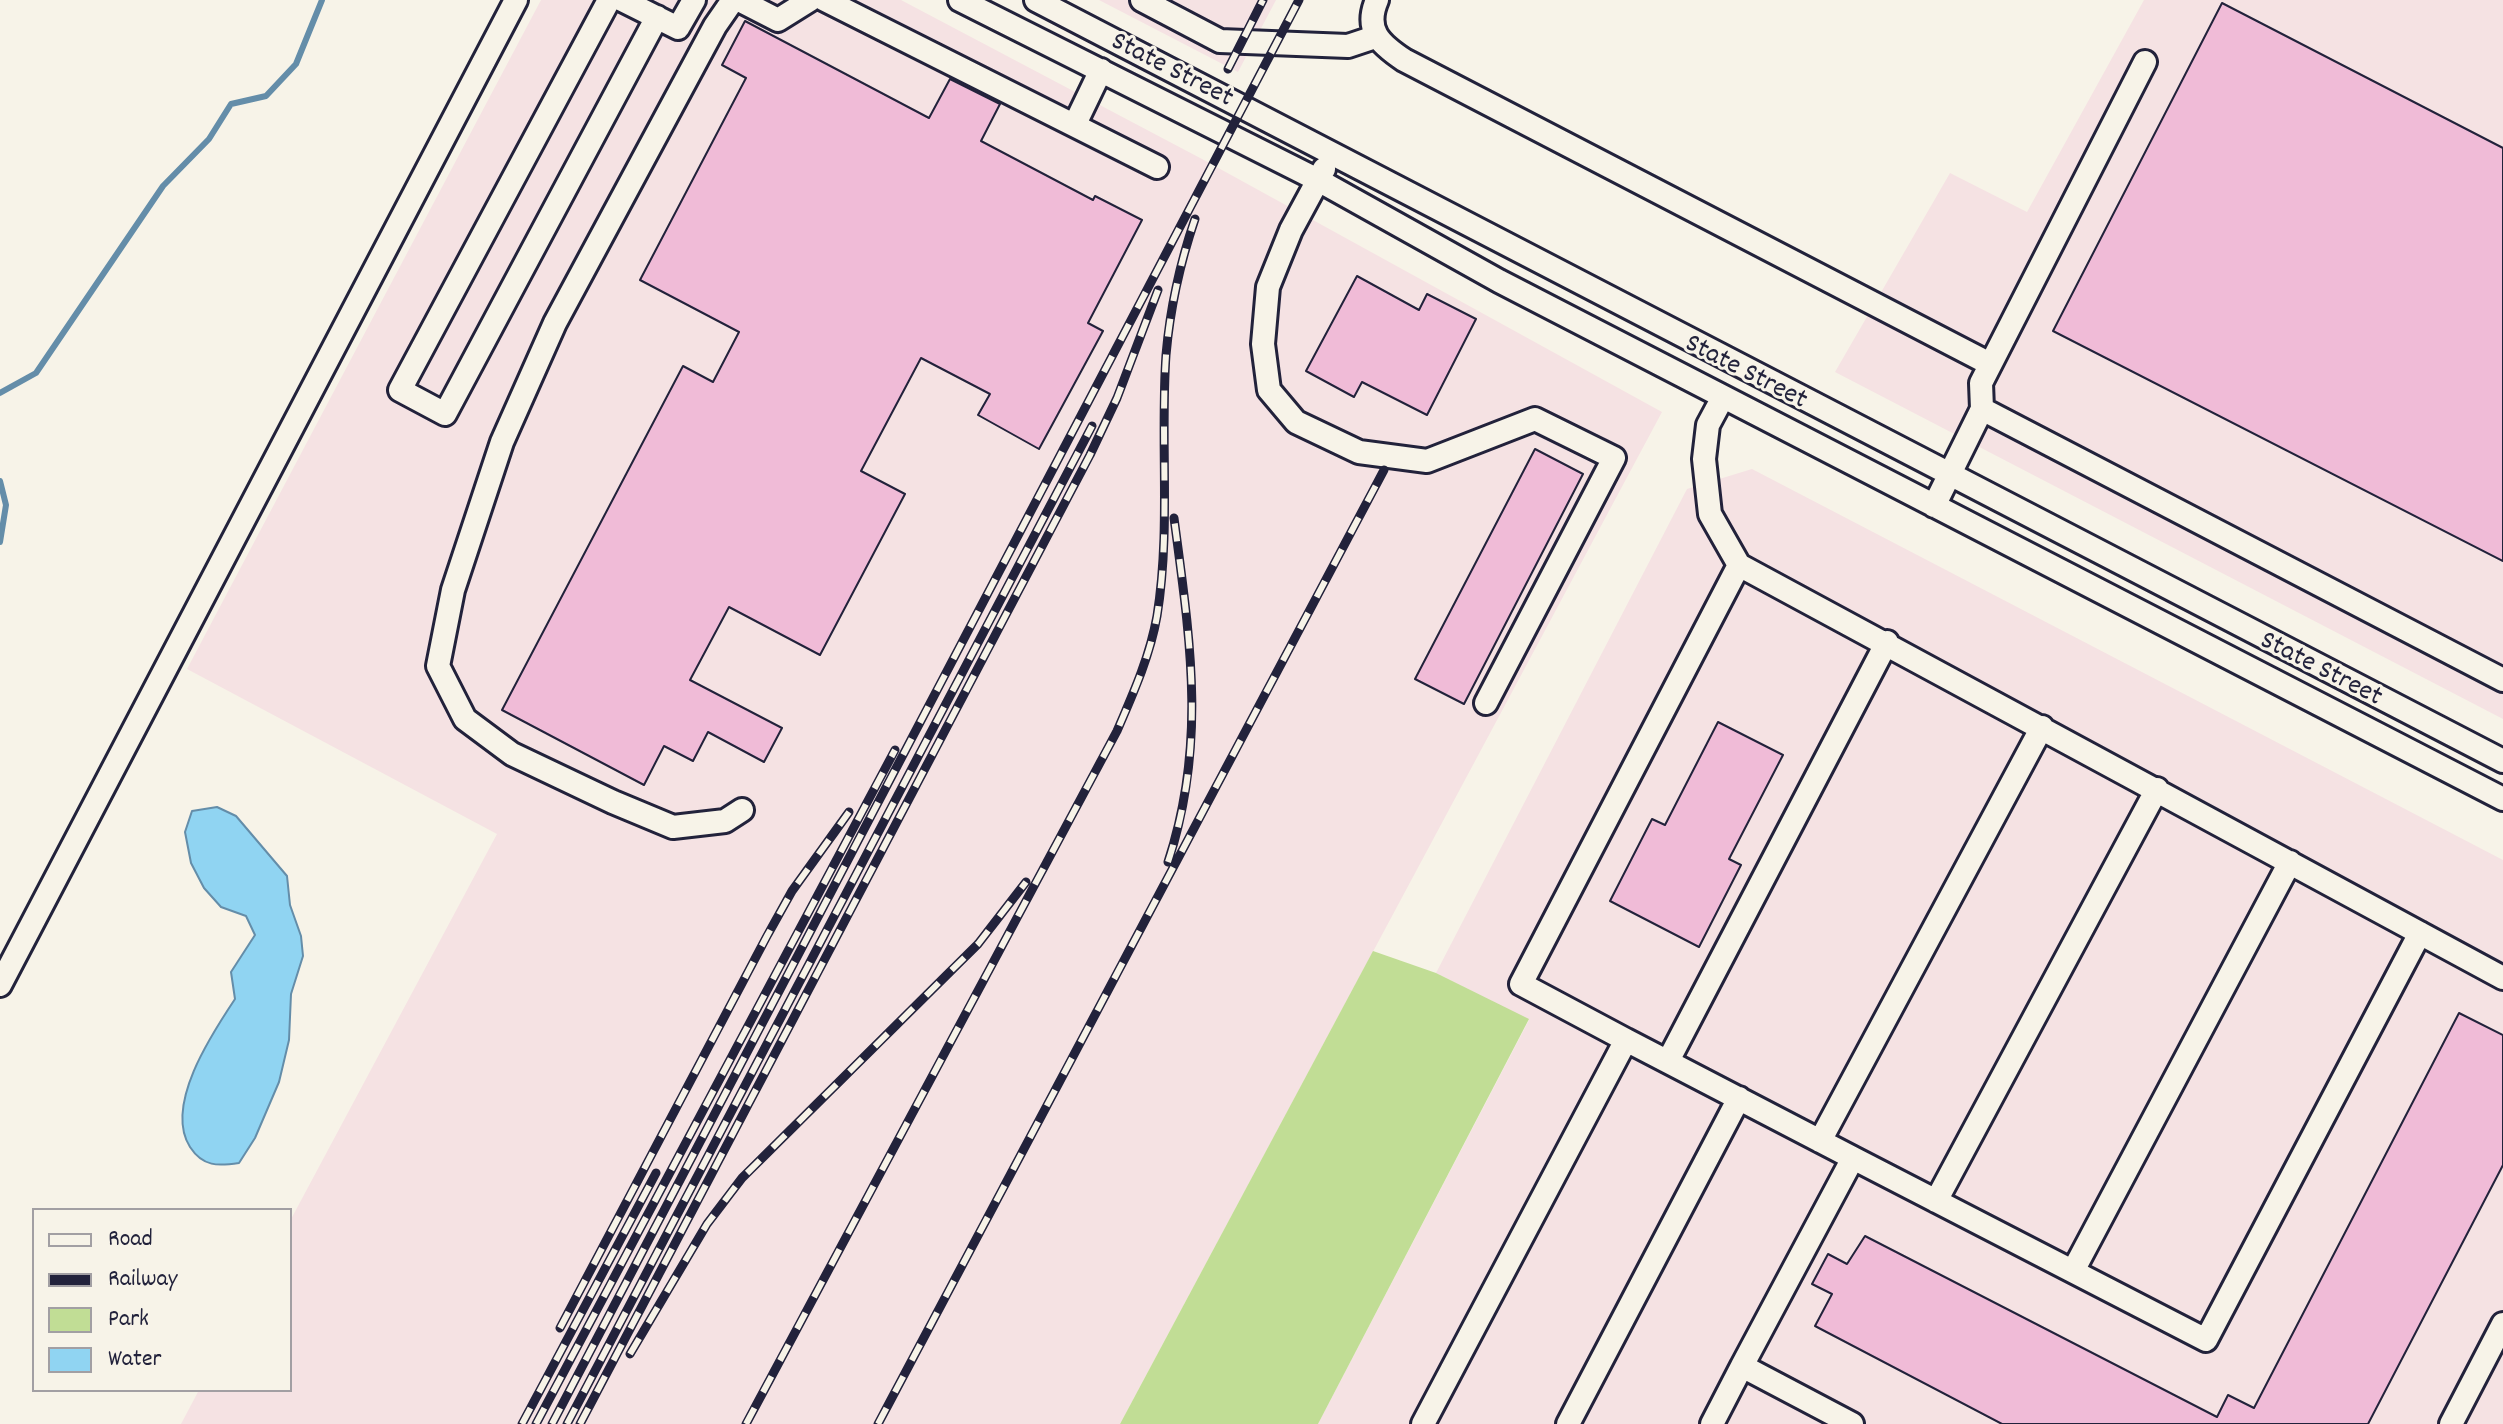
<!DOCTYPE html>
<style>
body{margin:0}
#map{position:relative;width:2503px;height:1424px;overflow:hidden;background:#f7f3e8;font-family:Dekko,sans-serif}
canvas{display:block}
.legend{position:absolute;left:32px;top:1208px;width:260px;height:184px;box-sizing:border-box;background:#f7f3e8;border:2px solid #a29fa3;margin:0;padding:10px 14px;list-style:none;font-size:24px;color:#22223b}
.legend li{display:flex;align-items:center;gap:16px;height:40px}
.legend b{width:40px;border:2px solid #a29fa3}
</style>
<div id="map">
<canvas width="2503" height="1424"></canvas>
<ul class="legend">
<li><b style="height:10px;background:#f7f3e8"></b>Road</li>
<li><b style="height:10px;background:#22223b"></b>Railway</li>
<li><b style="height:22px;background:#c1dd95"></b>Park</li>
<li><b style="height:22px;background:#90d4f2"></b>Water</li>
</ul>
</div>
<script>
const g = document.querySelector('canvas').getContext('2d');
g.lineJoin = 'round';
function fillPath(path, color) { g.fillStyle = color; g.fill(path, 'evenodd'); }
function strokePath(path, color, width, dash) { g.strokeStyle = color; g.lineWidth = width; g.lineCap = dash ? 'butt' : 'round'; g.setLineDash(dash || []); g.stroke(path); }
function label(font, color, halo, rows, align = 'center') {
  g.font = font + ' Dekko,sans-serif'; g.lineWidth = 6; g.setLineDash([]); g.textBaseline = 'middle'; g.strokeStyle = halo; g.fillStyle = color; for (const [text, x, y, turn = 0] of rows) {
    g.save(); g.translate(x, y); g.rotate((+turn || 0) * Math.PI / 180); g.textAlign = isNaN(turn) ? turn : align; if (halo) g.strokeText(text, 0, 0); g.fillText(text, 0, 0); g.restore();
  }
}
fillPath(new Path2D(`
 M541 0H901L1202 159 1662 412 1120 1424H181L199 1390H290V1221L497 834 187 669Z
 M1099 0H1276L1238 72Z
 M2144 0H2503V719L1835 372 1950 173 2027 212Z
 M1752 469 2503 860V1424H1318L1529 1020 1436 973 1687 489Z`), '#f5e2e3');
fillPath(new Path2D(`
 M1373 951 1436 973 1529 1019 1318 1424H1120Z`), '#c1dd95');
const water = new Path2D(`
 M217 807 236 816 287 876 290 905 301 936 303 956 291 994 289 1040 279 1082 255 1138 239 1163C218 1166 203 1167 190 1147 164 1106 211 1035 235 999L231 972 255 935 246 916 221 907 204 888 191 863 185 832 192 811Z`);
fillPath(water, '#90d4f2');
strokePath(water, '#648da9', 2);
strokePath(new Path2D(`
 M0 393 36 373 163 186 209 139 231 104 266 96 296 64 322 0
 M0 481 6 505 0 542`), '#648da9', 6);
const building = new Path2D(`
 M2222 3 2503 148V561L2053 331Z
 M745 21 929 118 950 79 1000 104 981 141 1093 200 1095 196 1142 220 1088 323 1103 331 1039 449 978 415 990 394 921 358 861 471 905 494 820 655 729 607 690 680 782 728 764 762 708 732 693 761 664 746 644 785 502 710 683 366 713 382 739 332 640 280 746 78 722 65Z
 M1357 276 1419 310 1427 294 1476 319 1427 415 1362 382 1354 397 1306 371Z
 M1535 449 1583 474 1464 704 1415 679Z
 M1718 722 1783 755 1729 859 1741 865 1699 947 1610 901 1652 819 1665 825Z
 M2459 1013 2503 1035V1165L2368 1424H2002L1815 1326 1832 1294 1812 1284 1828 1254 1847 1264 1865 1236 2217 1417 2228 1395 2254 1408Z`);
fillPath(building, '#f0bbd7');
strokePath(building, '#22223b', 2);
const minor = new Path2D(`
 M609 0 400 390 445 414 657 17
 M622 0 678 28 694 0
 M733 0 715 26 555 323 502 442 453 590 438 666 465 719 512 754 613 802 673 827 725 821 742 810
 M739 0 778 20 810 0
 M825 0 1157 167
 M960 0 1318 180 1499 281 2503 799
 M1036 0 2503 761
 M1142 0 1220 41 1348 46 1375 37
 M1377 0C1364 30 1380 44 1404 60L1990 364
 M2145 62 1981 383 1982 409 2503 680
 M1075 124 1101 70
 M1324 169 1291 230 1268 287 1263 344 1269 390 1296 422 1359 452 1427 461 1535 419 1614 458 1486 703
 M1723 397 1708 425 1704 459 1710 514 1739 565 2503 978
 M1934 506 1982 409
 M0 985 516 0
 M1626 1040 1853 1158 1742 1366 1852 1424
 M1668 1061 1887 642
 M1820 1141 2042 727
 M1853 1158 2206 1340 2420 933
 M1936 1201 2157 789
 M2073 1271 2290 862
 M1423 1424 1626 1040 1521 984 1739 565
 M1568 1424 1739 1098
 M1712 1424 1742 1366
 M2451 1424 2503 1324`);
strokePath(minor, '#22223b', 28);
strokePath(minor, '#f7f3e8', 22);
const rail = new Path2D(`
 M1228 69 1263 0
 M1168 862C1207 743 1190 639 1174 518
 M560 1328 767 936 792 891 849 812
 M630 1354 707 1224 742 1178 978 944 1026 882
 M522 1424 656 1173
 M536 1424 895 750
 M552 1424 1299 0
 M567 1424 1092 426
 M580 1424 1090 455 1117 398 1158 290
 M746 1424 1117 731C1133 694 1150 656 1157 616 1171 529 1160 442 1166 355 1170 309 1180 263 1195 219
 M878 1424 1384 470`);
strokePath(rail, '#22223b', 9);
strokePath(rail, '#f7f3e8', 6, [18]);
label('28px', '#22223b', '#f7f3e8', [
 ["State Street",1171,72,27],
 ["State Street",1745,374,27],
 ["State Street",2320,671,27]
]);
</script>
